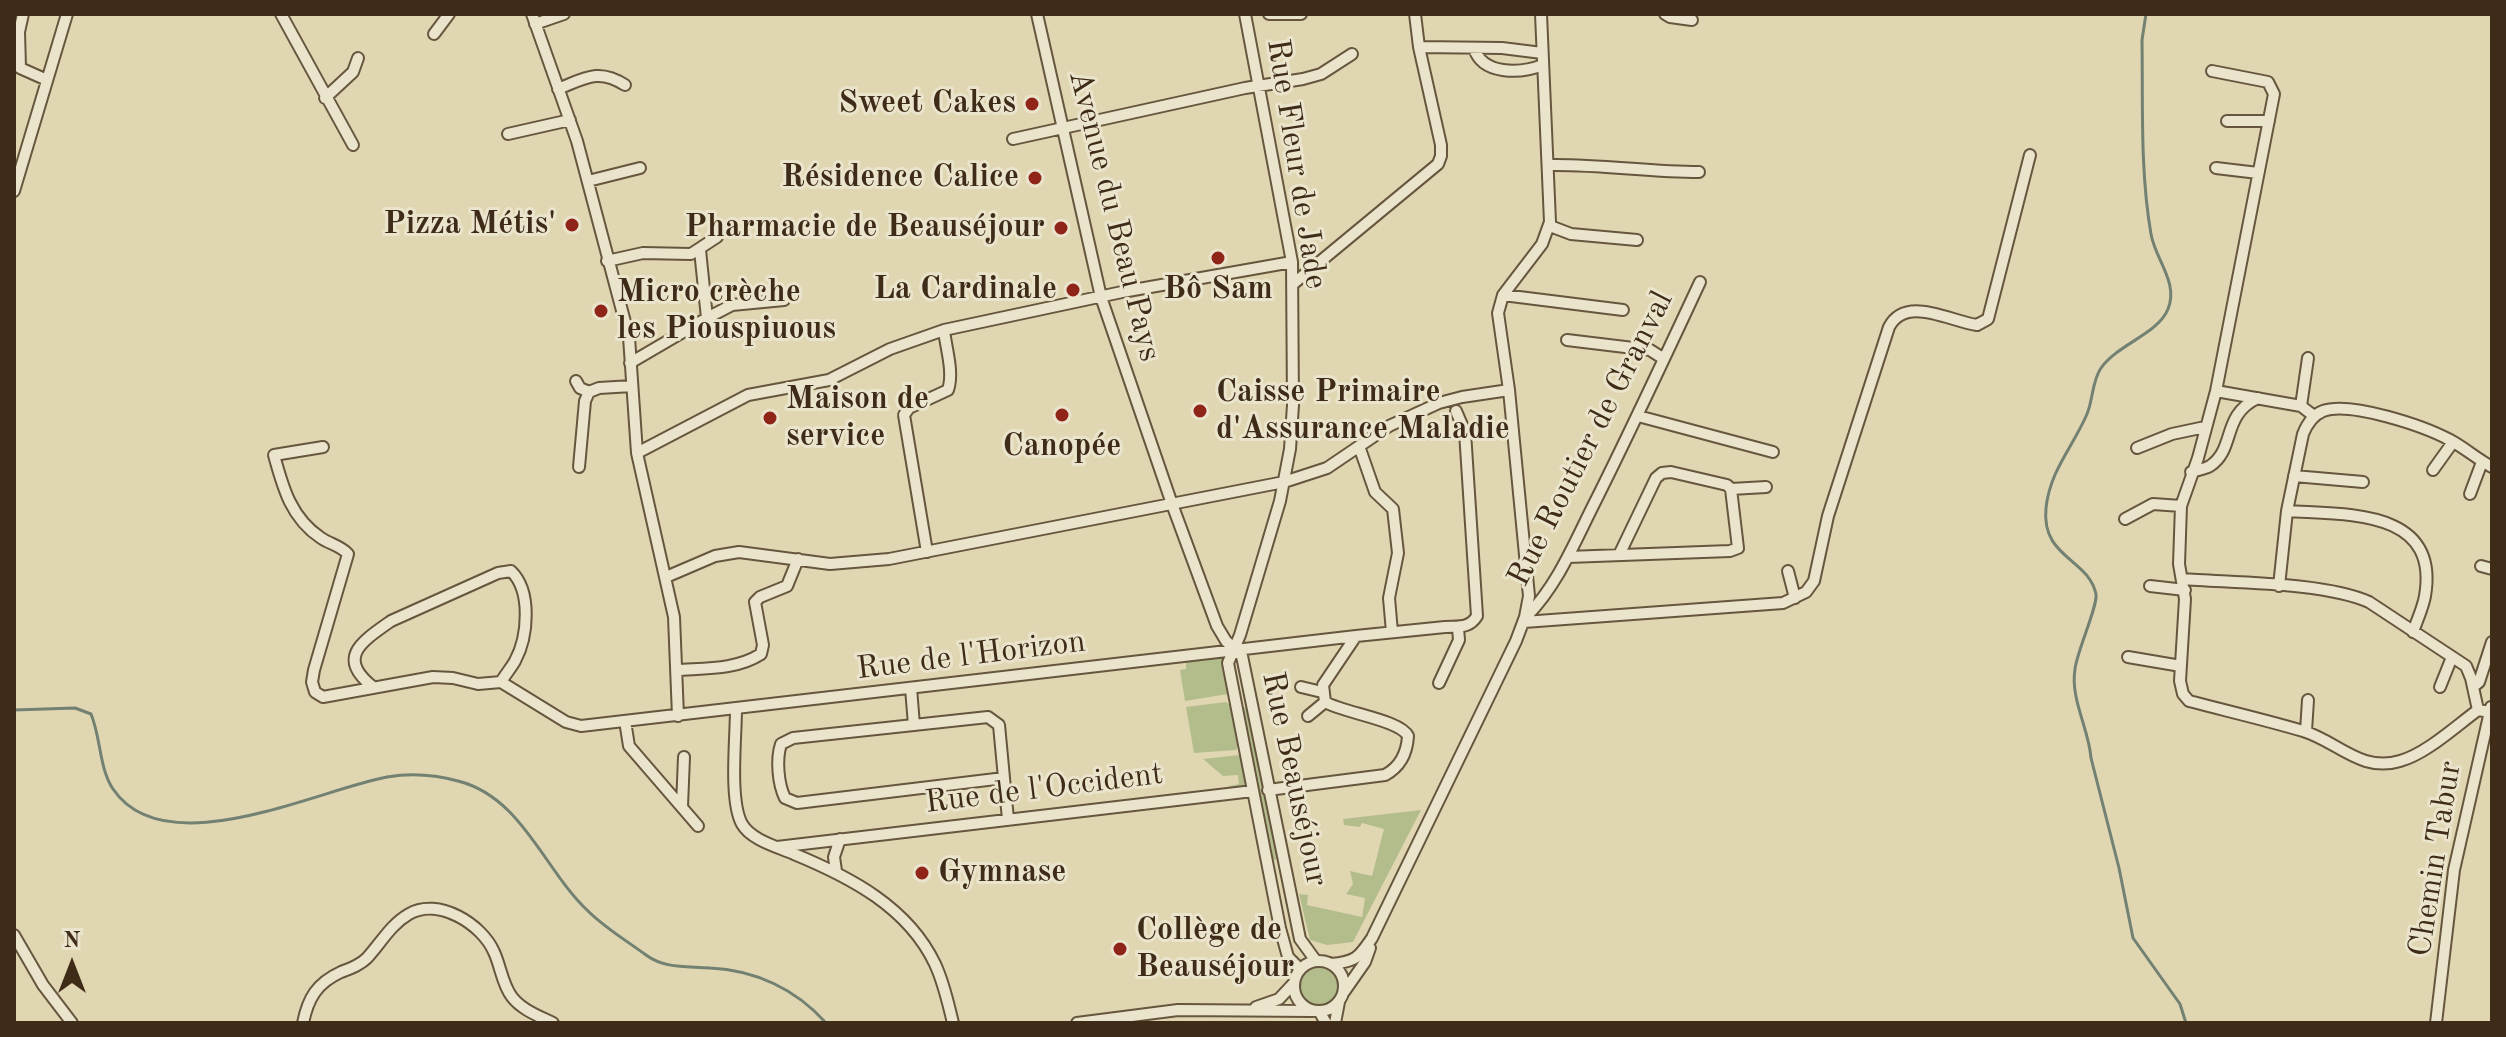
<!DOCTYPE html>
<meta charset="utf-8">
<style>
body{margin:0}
#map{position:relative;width:2506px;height:1037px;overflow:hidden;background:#e0d6b2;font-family:"Old Standard TT",serif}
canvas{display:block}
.frame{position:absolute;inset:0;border:16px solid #3f2c18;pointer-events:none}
.north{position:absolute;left:32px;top:925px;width:80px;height:80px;-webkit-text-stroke:6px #ebe4cd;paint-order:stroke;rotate:0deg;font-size:22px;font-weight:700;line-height:32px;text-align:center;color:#3f2c18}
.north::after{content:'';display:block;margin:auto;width:28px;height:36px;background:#3f2c18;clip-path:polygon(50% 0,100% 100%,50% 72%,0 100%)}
</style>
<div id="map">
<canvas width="2506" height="1037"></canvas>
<div class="frame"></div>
<div class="north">N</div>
</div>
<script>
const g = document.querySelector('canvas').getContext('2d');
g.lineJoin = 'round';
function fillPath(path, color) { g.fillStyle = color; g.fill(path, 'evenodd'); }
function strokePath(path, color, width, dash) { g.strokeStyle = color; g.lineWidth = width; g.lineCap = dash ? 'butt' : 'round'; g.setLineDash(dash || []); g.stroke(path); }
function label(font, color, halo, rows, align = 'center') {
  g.font = font + ' "Old Standard TT",serif'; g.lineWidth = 6; g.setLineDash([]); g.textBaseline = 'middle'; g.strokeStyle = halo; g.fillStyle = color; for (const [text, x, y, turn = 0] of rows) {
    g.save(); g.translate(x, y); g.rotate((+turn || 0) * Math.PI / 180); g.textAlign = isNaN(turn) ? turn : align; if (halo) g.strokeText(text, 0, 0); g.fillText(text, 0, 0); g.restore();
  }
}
fillPath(new Path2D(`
 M1218 657 1222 658 1228 694 1185 701 1180 670 1186 669V662Z
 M1226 702 1232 706 1238 746 1236 750 1194 753 1186 707Z
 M1244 707 1249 709 1278 857 1275 860 1270 859 1241 711Z
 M1240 755 1246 783 1243 788 1227 790 1230 786 1239 784 1238 775 1223 776 1203 759Z
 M1421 810 1353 942 1327 945 1310 940 1299 894 1308 895 1307 905 1362 917 1365 898 1346 894 1353 884 1350 871 1372 876 1384 829 1362 823 1360 827 1344 825 1343 819Z
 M1299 986a20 20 0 1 1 40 0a20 20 0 1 1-40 0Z`), '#b3bd8c');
strokePath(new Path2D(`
 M2146 14 2142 40C2143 104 2140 171 2151 234 2155 259 2179 283 2168 309 2158 334 2118 344 2101 368 2092 381 2093 400 2087 414 2073 447 2050 470 2046 508 2041 558 2088 558 2096 594 2098 606 2077 651 2075 669 2070 699 2089 729 2091 758L2119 868 2133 938 2180 1004 2186 1023
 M14 710 75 708 91 714C101 738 99 768 113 789 165 866 317 790 387 777 410 773 436 775 458 781 522 797 544 870 588 911 605 928 627 941 646 955 665 969 687 966 710 968 755 970 796 989 826 1023`), '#728171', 3);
const minor = new Path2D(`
 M23 14 19 32 20 68 47 80
 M281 14 353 145
 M532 14 577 141 629 337 637 453 674 617 678 716
 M1037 14 1101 297 1172 504 1217 626 1226 641 1242 656 1300 939 1316 961
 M1245 14 1292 262 1293 405 1290 449 1280 501 1240 635 1228 663 1280 928 1288 957 1300 969
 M1269 14H1301
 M1665 14 1670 17 1692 20
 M535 24 564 14
 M434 34 449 14
 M1419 47 1502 48 1542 53
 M1474 48C1482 75 1520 74 1543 65
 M2212 71 2268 82 2274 94 2216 391 2198 458 2181 506 2179 564 2185 599 2180 681 2183 694 2189 701C2227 711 2266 720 2303 731 2337 741 2361 773 2400 761 2426 754 2456 726 2478 710
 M558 89C585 78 599 68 625 85
 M325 98 353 72 358 58
 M2227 121H2269
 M508 134 570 120
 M1013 139 1245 88 1303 79 1321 74 1352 54
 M1549 165C1599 164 1649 172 1699 172
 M2216 168 2258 173
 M588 181 640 168
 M14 191 67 14
 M1550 226 1571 234 1637 240
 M607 261 643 253 691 254 717 237
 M1293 284 1438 164 1441 156V145L1419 47 1415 14
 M1503 295 1623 310
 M707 318 732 305 784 300
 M1567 340 1650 350 1664 359
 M630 363 707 318 700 250
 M576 381 580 388 589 392
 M2216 391 2301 406 2314 416
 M2301 406 2308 358
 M1638 416 1773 452
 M1359 446 1375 492 1393 509 1398 553 1389 598 1392 632
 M323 447 274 455C283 488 291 518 321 538 330 544 341 546 348 554L314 670 312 682 315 692 323 697 433 677 453 678 478 684 501 682 566 722 581 726 1356 636 1445 627C1458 626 1469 629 1477 616L1465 432 1456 411
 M2137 448 2172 434 2205 427
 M637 453 748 395 829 380 890 349 944 330 1122 292 1292 262
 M579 467 585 401 589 392 599 388 632 386
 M2433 470 2453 442
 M2191 472C2197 470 2205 469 2210 466 2236 449 2221 415 2258 398
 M2294 476 2363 482
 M2470 494 2482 462
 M2287 511C2345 515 2440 508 2425 596 2423 608 2417 620 2413 632
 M2125 519 2153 504 2181 506
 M927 552 904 415 909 408 948 390C954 372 946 349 944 330
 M1620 553 1656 478 1662 473 1671 472 1727 485 1731 489 1766 487
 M1568 557 1730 551 1738 548 1731 489
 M2481 566 2492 569
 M1788 571 1795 598
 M666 577 715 556 739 552 830 564 889 559 1284 482 1327 468 1389 426 1439 403 1462 397 1509 390
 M2182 579C2233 583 2324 582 2369 602L2466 666 2471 678 2478 710 2490 712
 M2150 586 2185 590
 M2279 586 2287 511 2303 434C2307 424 2313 415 2323 411 2350 401 2424 426 2450 440 2465 448 2477 459 2492 467
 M1527 616C1559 583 1575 541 1596 500 1632 428 1666 355 1700 282
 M1524 622 1783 603 1806 592 1814 581 1828 516 1889 327C1906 295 1949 321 1977 325L1988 319 2030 155
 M2128 657 2181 666
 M677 670C705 668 736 670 761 654L763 645 755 602 760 597 787 586 798 559
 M1439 683 1459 640 1458 628
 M373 687C336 658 361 642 391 621L498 573 511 571C532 591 528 637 515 661 511 668 505 675 501 682
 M1301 687 1322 692
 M2440 687 2452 657
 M2473 687 2479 682 2492 642
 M911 688 914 725
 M736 709C736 738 729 801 742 824 751 840 778 847 794 854 850 877 908 907 935 964 944 983 948 1003 953 1023
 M1308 716 1325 702
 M625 721 629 746 698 826
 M2306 731 2308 700
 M1004 778 999 725 988 717 793 738 781 744C776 759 778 784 785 798L797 803 1004 778 1008 819
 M1268 790 1385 775C1400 767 1407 753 1408 736 1400 720 1344 713 1325 702L1323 685 1356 636
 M682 806 684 757
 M777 847 1253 791
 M836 871 834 857 840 839
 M14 935 43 985 72 1023
 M1294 986a25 25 0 1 1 50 0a25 25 0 1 1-50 0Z
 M1331 964C1356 962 1359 957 1372 938L1516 641 1525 617 1529 596 1509 390 1498 313 1503 295 1542 244 1550 222 1541 14
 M1344 992 1365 962 1370 948
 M1256 1007 1279 999 1293 984
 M1319 1011 1326 1023
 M303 1023C308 998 317 983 341 972 350 969 360 965 367 958 381 943 390 925 409 914 438 897 482 924 494 952 501 967 502 984 512 997 522 1010 539 1016 553 1023
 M1077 1023 1178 1010 1313 1011
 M1335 1023 1339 1002
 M2436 1023 2454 870 2491 707`);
strokePath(minor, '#67563e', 14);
strokePath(minor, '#ebe4cd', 10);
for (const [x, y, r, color] of [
 [1032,104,8,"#8f2418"],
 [1035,178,8,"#8f2418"],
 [572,225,8,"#8f2418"],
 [1061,228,8,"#8f2418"],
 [1218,258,8,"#8f2418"],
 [1073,290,8,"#8f2418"],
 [601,311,8,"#8f2418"],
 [1200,411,8,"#8f2418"],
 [1062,415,8,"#8f2418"],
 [770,418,8,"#8f2418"],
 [922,873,8,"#8f2418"],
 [1120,949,8,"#8f2418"]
]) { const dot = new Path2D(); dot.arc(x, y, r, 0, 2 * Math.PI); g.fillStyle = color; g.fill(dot); strokePath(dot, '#ebe4cd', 3); }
label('bold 32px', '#3f2c18', '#ebe4cd', [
 ["Sweet Cakes",1016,104],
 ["Résidence Calice",1019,178],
 ["Pizza Métis'",556,225],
 ["Pharmacie de Beauséjour",1045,228],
 ["La Cardinale",1057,290],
 ["Bô Sam",1218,290,"center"],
 ["Micro crèche",617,293,"left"],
 ["les Piouspiuous",617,330,"left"],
 ["Caisse Primaire",1216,393,"left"],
 ["d'Assurance Maladie",1216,430,"left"],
 ["Maison de",786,400,"left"],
 ["service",786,437,"left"],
 ["Canopée",1062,447,"center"],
 ["Gymnase",938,873,"left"],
 ["Collège de",1136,931,"left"],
 ["Beauséjour",1136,968,"left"]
], 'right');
label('32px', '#3f2c18', '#ebe4cd', [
 ["Rue Fleur de Jade",1296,164,81],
 ["Avenue du Beau Pays",1114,216,76],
 ["Rue Routier de Granval",1591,439,-63],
 ["Rue de l'Horizon",971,656,-7],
 ["Rue Beauséjour",1294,779,78],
 ["Rue de l'Occident",1044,789,-7],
 ["Chemin Tabur",2436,859,-81]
]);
</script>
